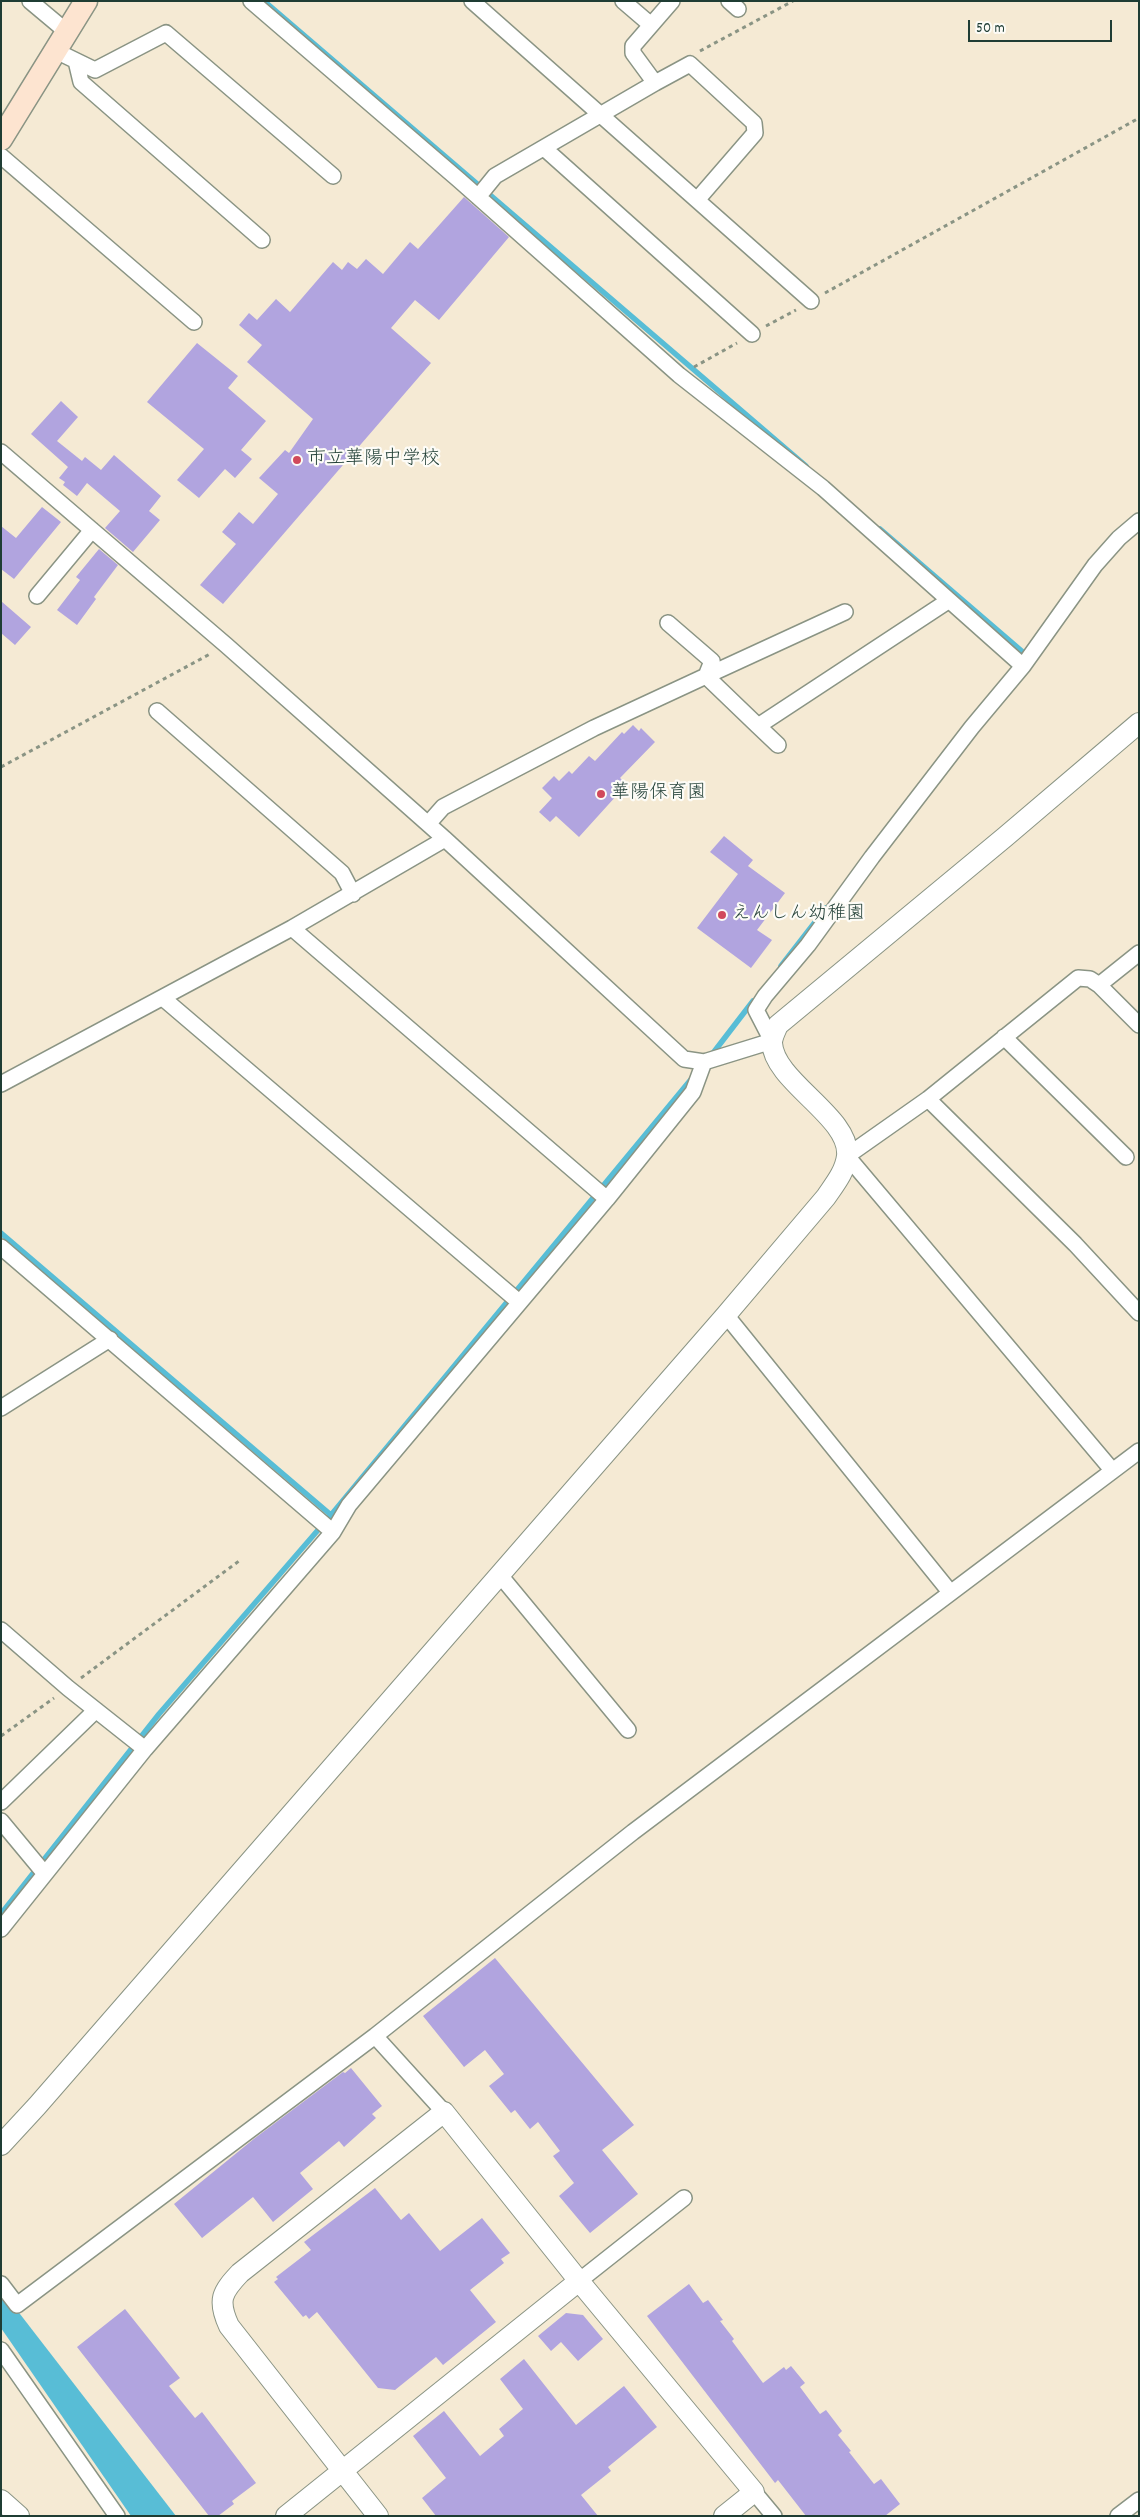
<!DOCTYPE html>
<meta charset="utf-8">
<style>
body{margin:0}
#map{position:relative;width:1140px;height:2517px;overflow:hidden;background:#f5ead4;font-family:Dekko,sans-serif}
canvas{display:block}
.frame{position:absolute;inset:0;border:2px solid #1f3d34;pointer-events:none}
.scale{position:absolute;left:968px;top:20px;width:144px;height:22px;box-sizing:border-box;border:2px solid #1f3d34;border-top:0;padding-left:6px;font-size:15px;line-height:18px;white-space:nowrap;color:#1f3d34;-webkit-text-stroke:4px #fdfcf7;paint-order:stroke}
</style>
<div id="map">
<canvas width="1140" height="2517"></canvas>
<div class="frame"></div>
<div class="scale">50 m</div>
</div>
<script>
const g = document.querySelector('canvas').getContext('2d');
g.lineJoin = 'round';
function fillPath(path, color) { g.fillStyle = color; g.fill(path, 'evenodd'); }
function strokePath(path, color, width, dash) { g.strokeStyle = color; g.lineWidth = width; g.lineCap = dash ? 'butt' : 'round'; g.setLineDash(dash || []); g.stroke(path); }
function label(font, color, halo, rows, align = 'center') {
  g.font = font + ' Dekko,"Klee One",sans-serif'; g.lineWidth = 4.5; g.setLineDash([]); g.textBaseline = 'middle'; g.strokeStyle = halo; g.fillStyle = color; for (const [text, x, y, turn = 0] of rows) {
    g.save(); g.translate(x, y); g.rotate((+turn || 0) * Math.PI / 180); g.textAlign = isNaN(turn) ? turn : align; if (halo) g.strokeText(text, 0, 0); g.fillText(text, 0, 0); g.restore();
  }
}
fillPath(new Path2D(`
 M1 2290 20 2314 176 2516H131L1 2328Z`), '#58bdd6');
strokePath(new Path2D(`
 M264 1 806 466
 M880 529 1024 653
 M781 966 826 908
 M710 1057 753 1001
 M1 1233 331 1515
 M1 1914 159 1714 331 1515 693 1077`), '#58bdd6', 5.5);
fillPath(new Path2D(`
 M464 197 509 237 439 320 415 300 391 328 431 363 223 604 200 585 236 544 222 532 239 512 253 524 278 494 259 478 285 450 289 453 313 419 247 362 262 345 239 325 249 313 257 320 276 299 290 312 333 262 342 270 348 262 357 269 366 259 383 274 410 242 418 249Z
 M197 343 238 376 228 388 266 421 241 450 252 459 235 478 225 469 199 498 177 480 204 449 147 402Z
 M61 401 78 417 57 441 82 461 85 457 101 470 114 455 161 496 149 511 160 520 133 552 105 528 120 511 87 483 77 496 63 485 65 482 59 478 68 467 31 434Z
 M42 507 61 522 14 579 1 569V526L16 538Z
 M99 549 118 565 94 597 96 599 77 625 57 610 80 580 76 577Z
 M1 601 31 627 15 645 1 633Z
 M633 725 639 731 641 728 655 742 620 778 627 784 579 837 556 816 550 822 539 812 552 798 542 788 554 776 559 781 569 771 572 774 589 756 595 761 622 732 624 734Z
 M724 836 753 860 748 866 785 893 757 930 772 940 751 968 697 928 738 874 710 852Z
 M495 1958 634 2125 602 2150 638 2194 590 2233 559 2196 574 2183 553 2156 560 2151 538 2122 530 2129 515 2110 511 2113 489 2086 504 2074 485 2050 464 2067 423 2016Z
 M351 2068 382 2106 372 2114 376 2118 344 2147 339 2141 300 2173 313 2189 273 2222 253 2197 202 2238 174 2204 255 2138 343 2072 345 2073Z
 M375 2188 401 2220 409 2213 440 2251 482 2218 510 2253 501 2259 504 2263 470 2290 496 2322 443 2365 436 2357 395 2390 378 2388 317 2312 309 2319 306 2315 303 2317 274 2282 278 2279 276 2277 311 2250 304 2242Z
 M689 2284 703 2303 708 2300 723 2320 720 2321 734 2339 732 2341 763 2383 784 2367 786 2370 791 2366 805 2383 800 2387 820 2414 826 2410 842 2431 838 2435 851 2451 849 2452 874 2484 881 2479 900 2504 885 2516H806L778 2480 775 2483 647 2316Z
 M125 2309 180 2378 169 2386 195 2418 202 2412 256 2483 232 2501 234 2504 218 2516H209L77 2347Z
 M566 2313 583 2315 603 2339 578 2361 561 2342 551 2351 538 2336Z
 M524 2359 576 2425 624 2386 657 2427 608 2467 611 2471 581 2495 598 2516H436L422 2498 446 2478 413 2436 444 2411 480 2456 504 2436 499 2429 523 2409 500 2379Z`), '#b1a4df');
const minor = new Path2D(`
 M30 1 67 32
 M251 1 459 180 679 375 823 488 1023 666
 M472 1 811 301
 M623 1 651 25
 M729 1 738 9
 M56 51 95 70 166 33 333 176
 M76 61 81 82 262 240
 M655 83 690 64 754 123 755 133 697 200
 M544 148 752 334
 M1 156 194 322
 M478 197 495 176 655 83 633 53V46L672 1
 M1 452 226 645 445 839 684 1059 704 1062 772 1041 756 1010 765 996 808 945 872 857 972 727 1023 666 1095 565 1119 538 1139 521
 M37 596 92 530
 M668 623 712 661 706 676
 M706 676 845 612
 M157 711 342 873 353 894
 M758 726 778 745
 M428 824 443 807 594 728 706 676 758 726 948 601
 M292 928 607 1199
 M1099 985 1139 953
 M164 999 519 1302
 M1004 1037 1126 1157
 M1 1084 292 928 445 839
 M928 1099 1075 1244 1139 1313
 M1 1247 333 1532
 M726 1315 950 1592
 M1 1408 110 1339
 M1112 1470 847 1156 928 1099 1078 978 1090 979 1099 985 1139 1025
 M499 1574 628 1730
 M1 1630 68 1688 145 1749
 M1 1802 96 1710
 M1 1821 45 1874
 M1 1929 145 1749 333 1532 349 1505 607 1199 693 1092 704 1062
 M375 2036 444 2112
 M579 2281 684 2198
 M1 2284 17 2305 375 2036 633 1832 1139 1451
 M1 2350 117 2516
 M754 2492 774 2516
 M1118 2516 1139 2500`);
const tertiary = new Path2D(`
 M1 2145 37 2106 726 1315 826 1197C834 1185 845 1172 847 1156 851 1117 774 1082 772 1043 772 1037 776 1030 778 1025L1005 837 1139 723
 M1 2500 19 2516
 M286 2516 579 2281
 M378 2516 229 2326C217 2300 222 2292 240 2273L444 2112 579 2281 754 2492 724 2516`);
const secondary = new Path2D(`
 M1 139 86 1`);
strokePath(minor, '#8a9484', 18);
strokePath(tertiary, '#8a9484', 22);
strokePath(secondary, '#8a9484', 25);
strokePath(new Path2D(`
 M700 51 793 1
 M825 293 1139 118
 M766 326 796 310
 M694 367 737 343
 M1 767 210 654
 M81 1678 239 1561
 M1 1736 54 1698`), '#8a9484', 3, [4, 4]);
strokePath(minor, '#fff', 15);
strokePath(tertiary, '#fff', 20);
strokePath(secondary, '#fde4d0', 22);
for (const [x, y, r, color] of [
 [297,460,5,"#d1495b"],
 [601,794,5,"#d1495b"],
 [722,915,5,"#d1495b"]
]) { const dot = new Path2D(); dot.arc(x, y, r, 0, 2 * Math.PI); g.fillStyle = color; g.fill(dot); strokePath(dot, '#fdfcf7', 2); }
label('19px', '#1f3d34', '#fdfcf7', [
 ["市立華陽中学校",307,460],
 ["華陽保育園",611,794],
 ["えんしん幼稚園",732,915]
], 'left');
</script>
